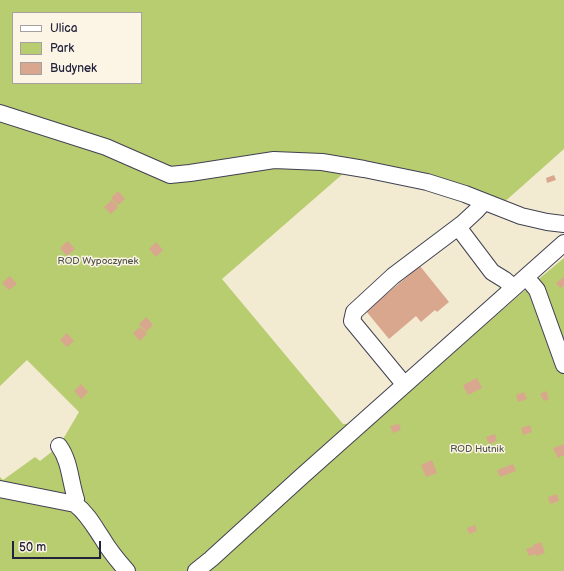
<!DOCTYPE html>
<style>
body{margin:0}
#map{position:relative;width:564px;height:571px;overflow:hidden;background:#f2ebd1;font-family:"Balsamiq Sans",sans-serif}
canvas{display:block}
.legend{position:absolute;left:12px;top:12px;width:130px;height:72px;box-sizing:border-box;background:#fcf5e5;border:1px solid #a5a1a1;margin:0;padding:5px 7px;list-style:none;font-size:12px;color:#22223b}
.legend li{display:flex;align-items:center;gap:8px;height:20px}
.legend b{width:20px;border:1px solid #a5a1a1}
.scale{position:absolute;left:12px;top:541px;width:89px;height:18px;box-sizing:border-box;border:2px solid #22223b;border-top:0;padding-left:5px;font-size:12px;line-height:14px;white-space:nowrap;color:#22223b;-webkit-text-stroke:3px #fcf5e5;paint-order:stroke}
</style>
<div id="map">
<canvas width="564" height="571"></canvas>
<ul class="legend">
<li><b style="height:5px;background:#fff"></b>Ulica</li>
<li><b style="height:11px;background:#b8cc70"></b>Park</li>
<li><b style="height:11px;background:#d9a78e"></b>Budynek</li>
</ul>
<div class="scale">50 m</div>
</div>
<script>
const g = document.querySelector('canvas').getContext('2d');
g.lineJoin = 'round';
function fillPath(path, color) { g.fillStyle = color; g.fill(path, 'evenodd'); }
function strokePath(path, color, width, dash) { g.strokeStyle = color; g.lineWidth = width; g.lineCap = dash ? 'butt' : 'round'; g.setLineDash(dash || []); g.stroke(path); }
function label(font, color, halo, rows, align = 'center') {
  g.font = font + ' "Balsamiq Sans",sans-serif'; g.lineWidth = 3; g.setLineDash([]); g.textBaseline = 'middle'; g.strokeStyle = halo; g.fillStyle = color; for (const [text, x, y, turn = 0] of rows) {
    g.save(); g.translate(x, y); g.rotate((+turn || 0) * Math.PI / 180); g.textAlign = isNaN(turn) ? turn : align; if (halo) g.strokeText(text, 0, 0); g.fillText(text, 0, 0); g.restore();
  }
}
fillPath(new Path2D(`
 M0 0H564V149L492 213 419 184 345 172 222 279 343 424 374 423 517 297 564 258V571H0V477L3 480 35 457 40 461 59 446 79 412 27 360 0 386ZM13 13H141V83H13Z`), '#b8cc70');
fillPath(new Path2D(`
 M554 175 556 180 547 183 546 178Z
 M118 191 125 199 118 205 111 198Z
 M112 200 118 207 111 214 104 207Z
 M68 241 75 249 67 256 60 248Z
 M156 242 163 250 156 257 149 249Z
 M420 266 449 302 437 312 435 310 421 322 416 316 389 339 366 311Z
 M10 276 17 284 9 290 2 283Z
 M564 277V286L560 288 556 283Z
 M146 317 153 325 146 332 139 324Z
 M140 327 147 334 140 341 133 333Z
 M67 333 74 341 67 347 60 340Z
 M477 378 482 388 468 395 463 385Z
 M81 384 88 392 81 399 74 391Z
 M546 391 549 399 544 401 540 394Z
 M524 392 527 399 518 402 516 395Z
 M399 424 401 430 393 433 390 426Z
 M530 425 532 432 523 435 521 428Z
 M495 434 497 441 489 444 486 437Z
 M564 444V455L558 458 553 448Z
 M432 460 437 473 426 477 421 465Z
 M513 464 516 471 500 477 497 470Z
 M557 494 559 501 550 504 548 497Z
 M475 525 477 531 469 534 467 528Z
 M541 542 545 553 536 556 535 554 529 556 526 549 533 547V545Z`), '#d9a78e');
const minor = new Path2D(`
 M0 113 106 147 170 175 190 173 274 160 322 162 364 169 427 182 465 194 521 216 547 222 564 224
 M458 227 492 272 505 280 513 287
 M532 284 537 290 564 365
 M404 384 352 321 354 312 393 276 462 224 476 211 484 202
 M59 446C70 461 70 481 76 499L75 504
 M0 489 75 504C87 513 94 526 102 538 109 550 118 561 127 571
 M196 571 211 559 301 477 564 243`);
strokePath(minor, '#414052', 18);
strokePath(minor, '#fff', 16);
label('10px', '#4f554b', '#fcf5e5', [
 ["ROD Wypoczynek",98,261],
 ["ROD Hutnik",477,449]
]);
</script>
